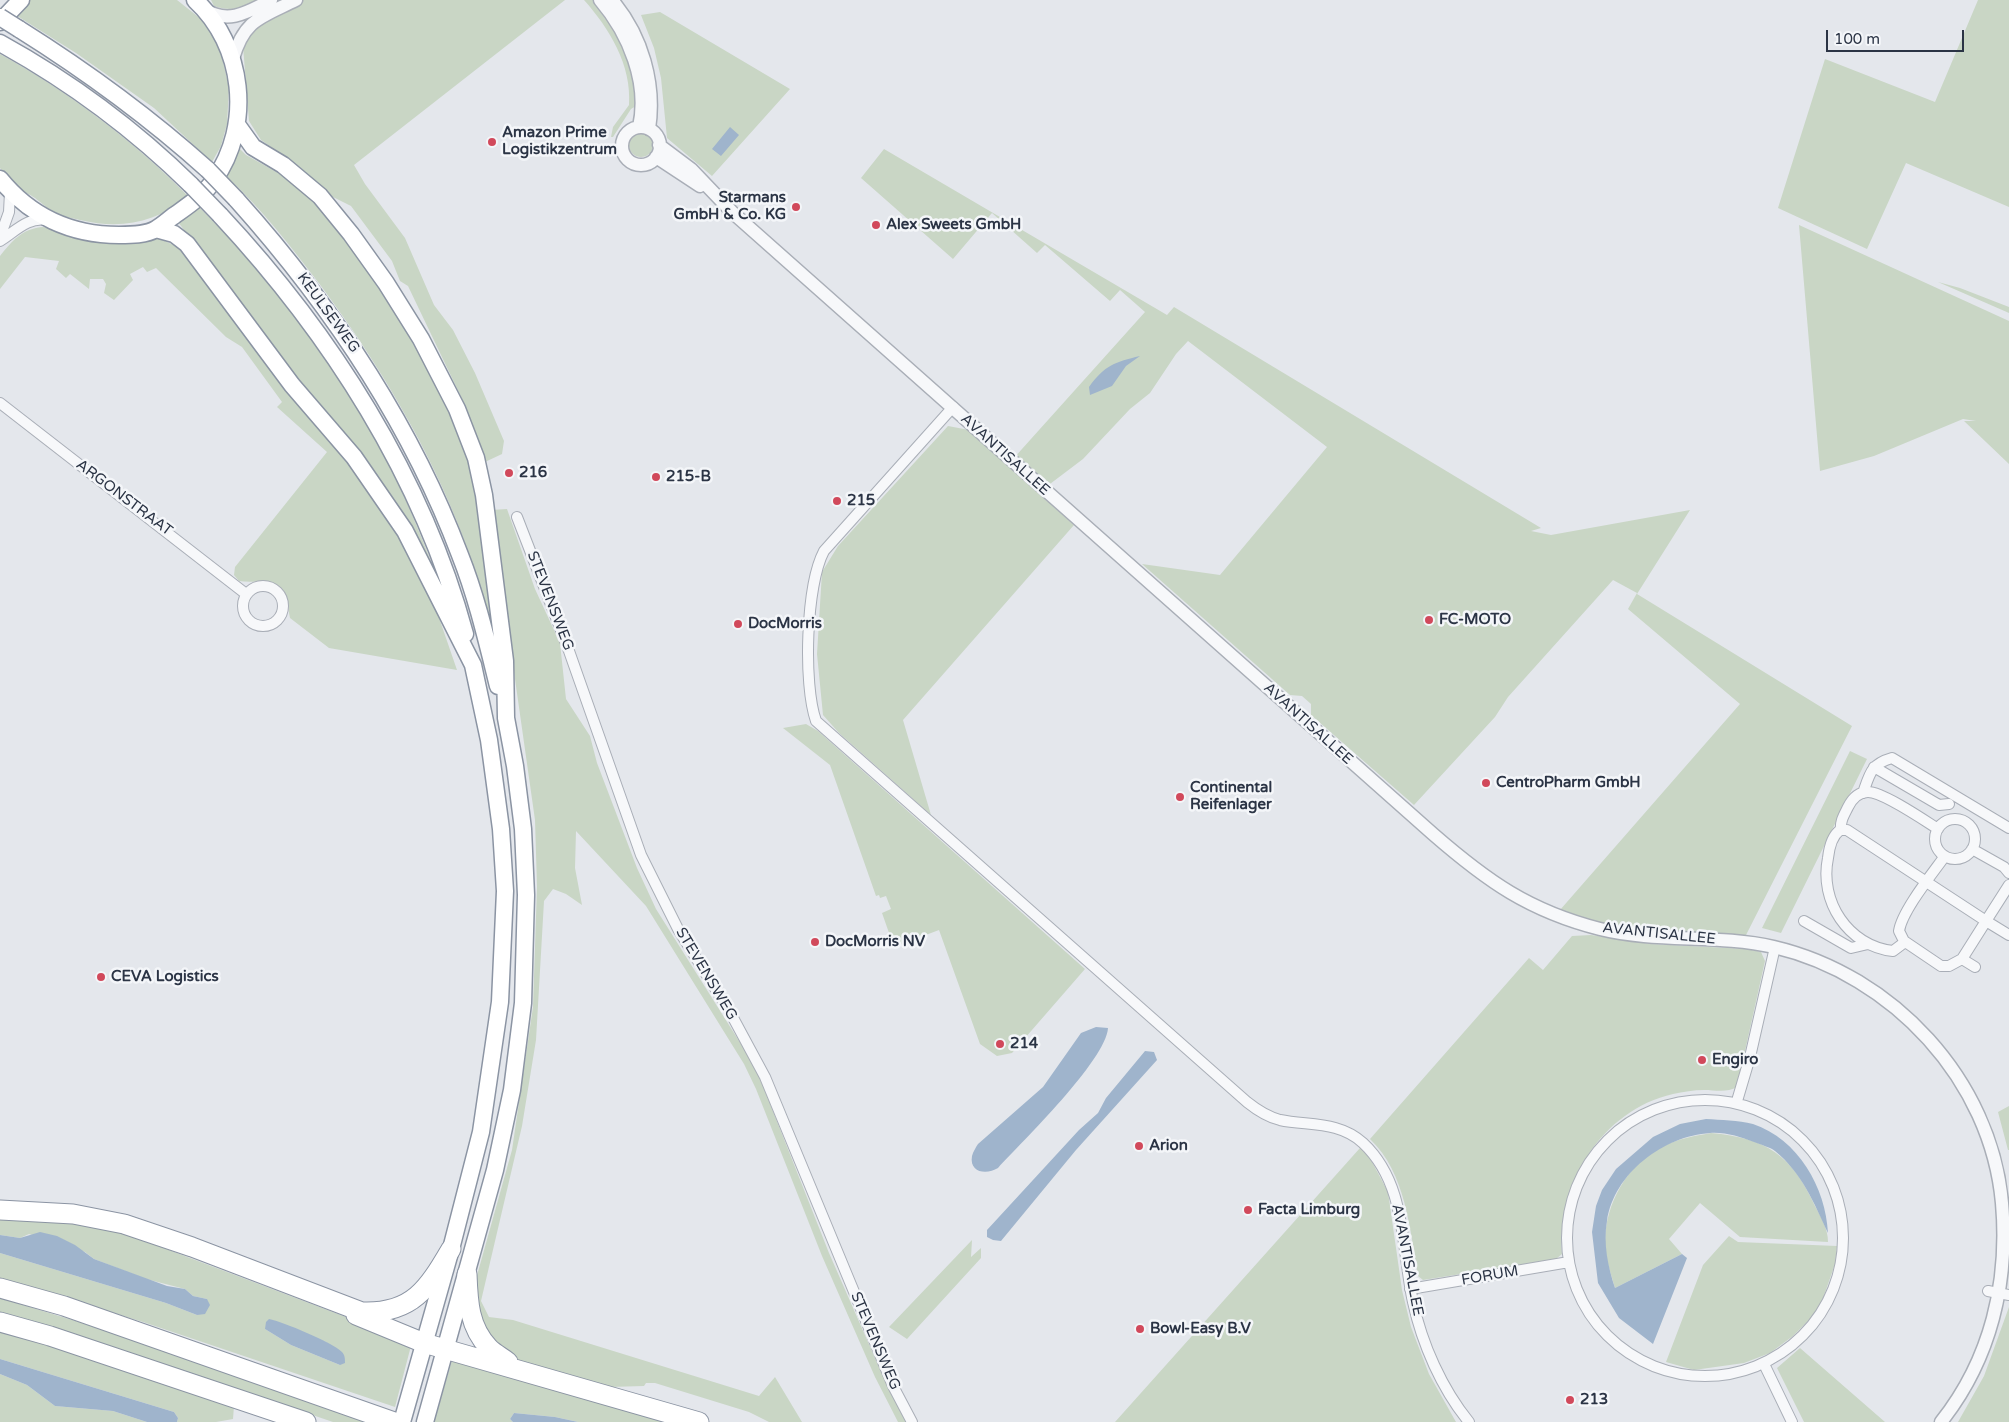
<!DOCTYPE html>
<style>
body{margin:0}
#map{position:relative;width:2009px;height:1422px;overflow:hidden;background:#e4e7ec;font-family:"Varela Round",sans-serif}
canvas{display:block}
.scale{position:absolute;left:1826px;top:30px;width:138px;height:22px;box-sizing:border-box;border:2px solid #2b3445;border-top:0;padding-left:6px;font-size:15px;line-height:18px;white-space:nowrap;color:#2b3445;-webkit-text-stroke:4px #f4f6f9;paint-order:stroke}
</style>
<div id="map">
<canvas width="2009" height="1422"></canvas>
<div class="scale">100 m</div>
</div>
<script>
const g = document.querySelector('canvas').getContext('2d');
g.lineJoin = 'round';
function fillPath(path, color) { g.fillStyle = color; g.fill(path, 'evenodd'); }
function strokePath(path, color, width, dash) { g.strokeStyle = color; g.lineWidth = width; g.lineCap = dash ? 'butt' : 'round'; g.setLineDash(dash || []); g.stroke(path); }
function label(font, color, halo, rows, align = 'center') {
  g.font = font + ' "Varela Round",sans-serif'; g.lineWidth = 5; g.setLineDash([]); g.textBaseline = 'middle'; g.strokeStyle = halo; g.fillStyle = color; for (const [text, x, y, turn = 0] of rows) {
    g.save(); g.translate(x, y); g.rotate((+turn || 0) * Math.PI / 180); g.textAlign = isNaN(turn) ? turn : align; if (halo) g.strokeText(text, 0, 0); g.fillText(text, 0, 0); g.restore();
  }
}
fillPath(new Path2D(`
 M30 0H177L206 23 220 48 229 88 227 124 221 146 212 162 154 108 76 53 14 14Z
 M211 0H259C242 8 232 12 214 6Z
 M303 0H565L354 165 365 184 405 238 434 305 453 330 475 373 504 441 502 454 485 462 463 401 408 286 400 281 392 261 351 206 333 197 301 168 261 140 249 121 243 46 251 33 272 15Z
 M584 0H596L603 8 633 67 636 106 631 109 613 137H611L613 127 629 105C632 65 609 28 584 0Z
 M1978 0H2009V207L1906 163 1867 249 1778 208 1825 59 1935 102Z
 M660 12 790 89 712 176 667 138 661 78 654 48 641 15Z
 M0 54C69 92 134 141 190 198 153 222 123 230 80 220 72 218 60 216 54 212 41 205 34 193 18 191L0 168Z
 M629 145a12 12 0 1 1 24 0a12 12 0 1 1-24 0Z
 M238 147 246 155 289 179 310 197 363 257 443 388 474 468 498 649C487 611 476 573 463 537 429 447 378 363 321 286 292 248 262 209 227 177L225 173Z
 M884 149 1167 315 1174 307 1541 528 1531 531 1551 535 1690 510 1637 594 1852 726 1745 937 1652 932 1594 923 1560 910 1740 704 1628 609 1637 593 1613 580 1508 697 1495 717 1414 805 1311 715V704L1302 696 1290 695 1142 564 1220 575 1327 447 1188 341 1176 354 1150 393 1130 409 1083 459 1046 487 1013 459 1145 312 1120 290 1110 301 1045 245 1037 253 992 213 953 259 861 178Z
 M198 206C260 268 314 335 360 410 394 466 418 528 442 589L378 483 178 222Z
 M1799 225 2009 321V464L1964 421H1976L1963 419 1874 456 1820 471Z
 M42 227 156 237 180 248 368 484 426 580 457 670 329 648 290 618C288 611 289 604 287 598 281 575 256 584 239 581L234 575 235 567 327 452 277 407 282 402 242 347 226 337 156 268 147 272 143 267 130 274 133 280 114 300 104 293 106 284 103 279H90L89 289 70 274 66 278 56 269 59 261 25 257 0 289V256C12 241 22 229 42 227Z
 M1938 282 1960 288 2009 307V313Z
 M948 426 969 430 1074 525 903 720 931 815 839 733 823 715 817 654 822 572 838 546Z
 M507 509 535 589 560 643 566 699 590 736 597 763 637 868 656 909 751 1060 763 1086 829 1253 882 1374 907 1422H898L875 1377 822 1256 756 1089 744 1064 646 906 576 831 575 868 582 905 566 894 553 889 544 901 536 1040 522 1126 481 1301 489 1317 513 1320 759 1396 775 1377 802 1422H769L749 1412 655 1383H646L644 1386 609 1387 515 1361 481 1330 476 1279 512 1150 533 1007 537 887 535 820 491 510Z
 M806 724 818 731 1085 969 1012 1053 997 1056 980 1044 939 930 894 947 882 913 891 909 886 896 880 898 879 895 876 896 830 765 783 728Z
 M1850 751 1867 759 1781 933 1762 928Z
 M1591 935 1651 944 1747 949 1761 952 1765 961 1737 1087C1727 1093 1715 1090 1704 1090 1694 1090 1683 1092 1673 1094 1602 1110 1557 1184 1562 1254L1556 1259 1423 1280 1418 1276C1410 1230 1406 1173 1370 1139L1529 958 1543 970 1572 936Z
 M2009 1106V1150H2008L1998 1112Z
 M1711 1133C1766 1138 1792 1155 1815 1206 1821 1217 1828 1229 1828 1242L1740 1237 1700 1203 1669 1239 1682 1254 1615 1288C1611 1274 1605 1258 1605 1243 1605 1204 1627 1164 1663 1146 1678 1139 1694 1136 1711 1133Z
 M1360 1148 1370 1158 1388 1192 1402 1290 1411 1327 1429 1374 1456 1422H1115Z
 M0 1218 86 1223 124 1233 412 1342 395 1407 143 1322 0 1278V1253L166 1303 197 1315 207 1299 193 1296 185 1289 146 1279 94 1259 85 1252 29 1234 20 1238 0 1235ZM265 1329 304 1334 326 1342 340 1365 291 1345Z
 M1729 1236 1738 1242 1837 1246 1835 1264 1819 1310 1793 1336 1770 1353 1744 1363 1694 1370 1666 1362 1703 1265Z
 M972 1240 971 1257 981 1248V1258L907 1339 889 1327Z
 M0 1298 125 1336 387 1422H333L112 1347 0 1314Z
 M2009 1307V1422H1958L1984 1376Z
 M0 1328 234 1406 233 1419 216 1422H177L178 1418 174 1412 0 1359Z
 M1800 1348 1885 1422H1804L1777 1368Z
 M453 1357 681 1422H578L555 1417 514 1413 510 1419 513 1422H434Z
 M0 1374 27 1385 55 1406 113 1411 147 1422H0Z`), '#c9d6c5');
fillPath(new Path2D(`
 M730 127 739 135 721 156 712 149Z
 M1140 356 1126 366 1112 386 1090 395 1089 387C1105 365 1115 362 1140 356Z
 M1096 1027 1108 1028C1106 1060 1023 1141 998 1168 987 1175 969 1173 972 1156 973 1152 976 1147 978 1144L1043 1087 1081 1033Z
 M1145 1051 1154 1052 1157 1060 1076 1150 1001 1241 993 1240 987 1237V1230L1079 1130 1098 1113 1106 1098Z
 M1706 1119C1721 1120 1738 1120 1753 1124 1798 1139 1826 1188 1828 1233 1814 1203 1802 1173 1775 1151 1770 1147 1761 1145 1754 1142 1740 1137 1726 1132 1710 1133 1664 1136 1614 1173 1607 1221 1603 1243 1608 1267 1615 1288L1682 1254 1687 1258 1653 1344 1619 1318 1598 1283 1592 1232 1596 1206 1602 1190 1616 1169 1653 1137 1680 1124Z
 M40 1232 57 1236 75 1245 94 1259 167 1286 185 1289 193 1296 207 1299 210 1305 205 1314 197 1315 166 1303 0 1253V1235L20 1238Z
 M269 1319C283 1322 332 1342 342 1352 345 1355 345 1359 345 1363L340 1365 291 1345 265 1329 266 1322Z
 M0 1359 174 1412 178 1418 177 1422H147L113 1411 55 1406 27 1385 0 1374Z
 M514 1413 555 1417 578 1422H513L510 1419Z`), '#9fb4cc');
const minor = new Path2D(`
 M0 237 9 212 10 192
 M0 241C16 231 27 217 47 220
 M0 403 246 594
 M953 407 824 551C806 585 803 684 816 721L1247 1102C1257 1110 1268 1117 1280 1120 1309 1126 1339 1121 1363 1143 1407 1184 1401 1248 1413 1302 1422 1344 1442 1389 1469 1422
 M517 517 569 651 641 855 678 929 730 1012 765 1077 893 1386 912 1422
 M243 606a20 20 0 1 1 40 0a20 20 0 1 1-40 0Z
 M1874 767 1939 805 1949 804
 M1863 793C1870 773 1871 764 1892 758L2009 828
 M1935 839a20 20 0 1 1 40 0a20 20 0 1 1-40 0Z
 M1841 830C1840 821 1844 815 1848 807 1852 799 1858 792 1868 792 1883 792 1924 820 1938 829
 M1972 849 2004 867 2009 873
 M2009 885 1986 921 2009 935
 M1804 921 1851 948 1868 944
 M1905 942 1893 951C1848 946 1819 901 1828 858 1829 849 1832 836 1840 830H1847C1893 860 1940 891 1986 921L1962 959 1949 966H1941L1904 941 1899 931C1902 911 1932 874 1945 856
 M1962 959 1975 967
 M1567 1238a138 138 0 1 1 276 0a138 138 0 1 1-276 0Z
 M1737 1101 1750 1057 1775 947
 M1410 1289 1569 1262
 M1988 1291 2009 1295
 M1764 1364 1792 1422`);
const tertiary = new Path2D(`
 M600 0C629 34 649 83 639 127
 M612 0C642 35 656 84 649 129
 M204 9C228 25 248 12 271 0
 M233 59C244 19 262 17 296 0
 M622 146a19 19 0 1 1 38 0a19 19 0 1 1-38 0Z
 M659 145 691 169 733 213 1433 834C1487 881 1529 911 1600 929 1657 943 1717 934 1774 947 1893 975 1991 1080 2002 1203 2009 1282 1991 1359 1941 1422
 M656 157 700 186`);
const trunk = new Path2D(`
 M0 22 21 0
 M19 29C86 71 149 117 208 170
 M0 43C69 81 135 130 191 185
 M238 126 253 147 283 165 320 196 351 234 386 283 421 339 457 409 476 458 484 495 505 661 506 718 515 766 523 829 526 895 523 1003 512 1090 495 1170 425 1422
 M0 179C30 216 71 235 119 235 131 235 146 235 156 229 163 225 169 219 175 215 189 205 204 195 214 180 253 125 244 45 195 0
 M236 199C331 305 410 422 460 555 477 598 487 642 498 686
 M220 215C331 334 422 476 465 634
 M156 229 174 234 187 244 292 385 354 457 405 531 473 665 489 740 501 829 505 891 500 1002 481 1132 451 1249 402 1422`);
const motorway = new Path2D(`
 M0 1210 73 1214 124 1224 192 1247 362 1312C413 1314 428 1288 451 1249
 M467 1274C468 1302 469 1327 489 1348 495 1354 502 1357 508 1362
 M0 1288 64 1306 394 1422
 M356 1315 424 1343 699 1422
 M0 1322 50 1336 306 1422`);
strokePath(minor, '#a9aeb7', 12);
strokePath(tertiary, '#a9aeb7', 15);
strokePath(trunk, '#8b94a3', 19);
strokePath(motorway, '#8b94a3', 21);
strokePath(minor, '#f7f8fa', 10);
strokePath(tertiary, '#f7f8fa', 12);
strokePath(trunk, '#fff', 16);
strokePath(motorway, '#fff', 19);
const trunkBridge = new Path2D(`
 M0 17 19 29
 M208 170 236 199
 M191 185 220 215`);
strokePath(trunkBridge, '#8b94a3', 19, []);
strokePath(trunkBridge, '#fff', 16);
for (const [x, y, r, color] of [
 [492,142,5,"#d1495b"],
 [796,207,5,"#d1495b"],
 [876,225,5,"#d1495b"],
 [509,473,5,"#d1495b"],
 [656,477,5,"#d1495b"],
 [837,501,5,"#d1495b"],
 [1429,620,5,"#d1495b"],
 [738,624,5,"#d1495b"],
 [1486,783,5,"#d1495b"],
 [1180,797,5,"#d1495b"],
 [815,942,5,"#d1495b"],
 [101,977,5,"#d1495b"],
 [1000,1044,5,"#d1495b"],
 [1702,1060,5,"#d1495b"],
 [1139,1146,5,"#d1495b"],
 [1248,1210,5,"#d1495b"],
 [1140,1329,5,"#d1495b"],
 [1570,1400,5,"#d1495b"]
]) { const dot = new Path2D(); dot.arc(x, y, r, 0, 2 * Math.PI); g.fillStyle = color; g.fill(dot); strokePath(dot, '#f4f6f9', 2); }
label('bold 15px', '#2b3445', '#f4f6f9', [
 ["Amazon Prime",502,133],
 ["Logistikzentrum",502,150],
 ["Starmans",786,198,"right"],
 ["GmbH & Co. KG",786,215,"right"],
 ["Alex Sweets GmbH",886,225],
 ["216",519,473],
 ["215-B",666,477],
 ["215",847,501],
 ["FC-MOTO",1439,620],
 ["DocMorris",748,624],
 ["CentroPharm GmbH",1496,783],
 ["Continental",1190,788],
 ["Reifenlager",1190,805],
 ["DocMorris NV",825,942],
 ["CEVA Logistics",111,977],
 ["214",1010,1044],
 ["Engiro",1712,1060],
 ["Arion",1149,1146],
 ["Facta Limburg",1258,1210],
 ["Bowl-Easy B.V",1150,1329],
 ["213",1580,1400]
], 'left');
label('15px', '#2b3445', '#f4f6f9', [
 ["KEULSEWEG",328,313,54],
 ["AVANTISALLEE",1005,455,42],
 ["ARGONSTRAAT",124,498,37],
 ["STEVENSWEG",550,601,69],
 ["AVANTISALLEE",1308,724,42],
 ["AVANTISALLEE",1659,934,6],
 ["STEVENSWEG",706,974,59],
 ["AVANTISALLEE",1407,1260,79],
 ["FORUM",1490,1276,-10],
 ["STEVENSWEG",875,1341,67]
]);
</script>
